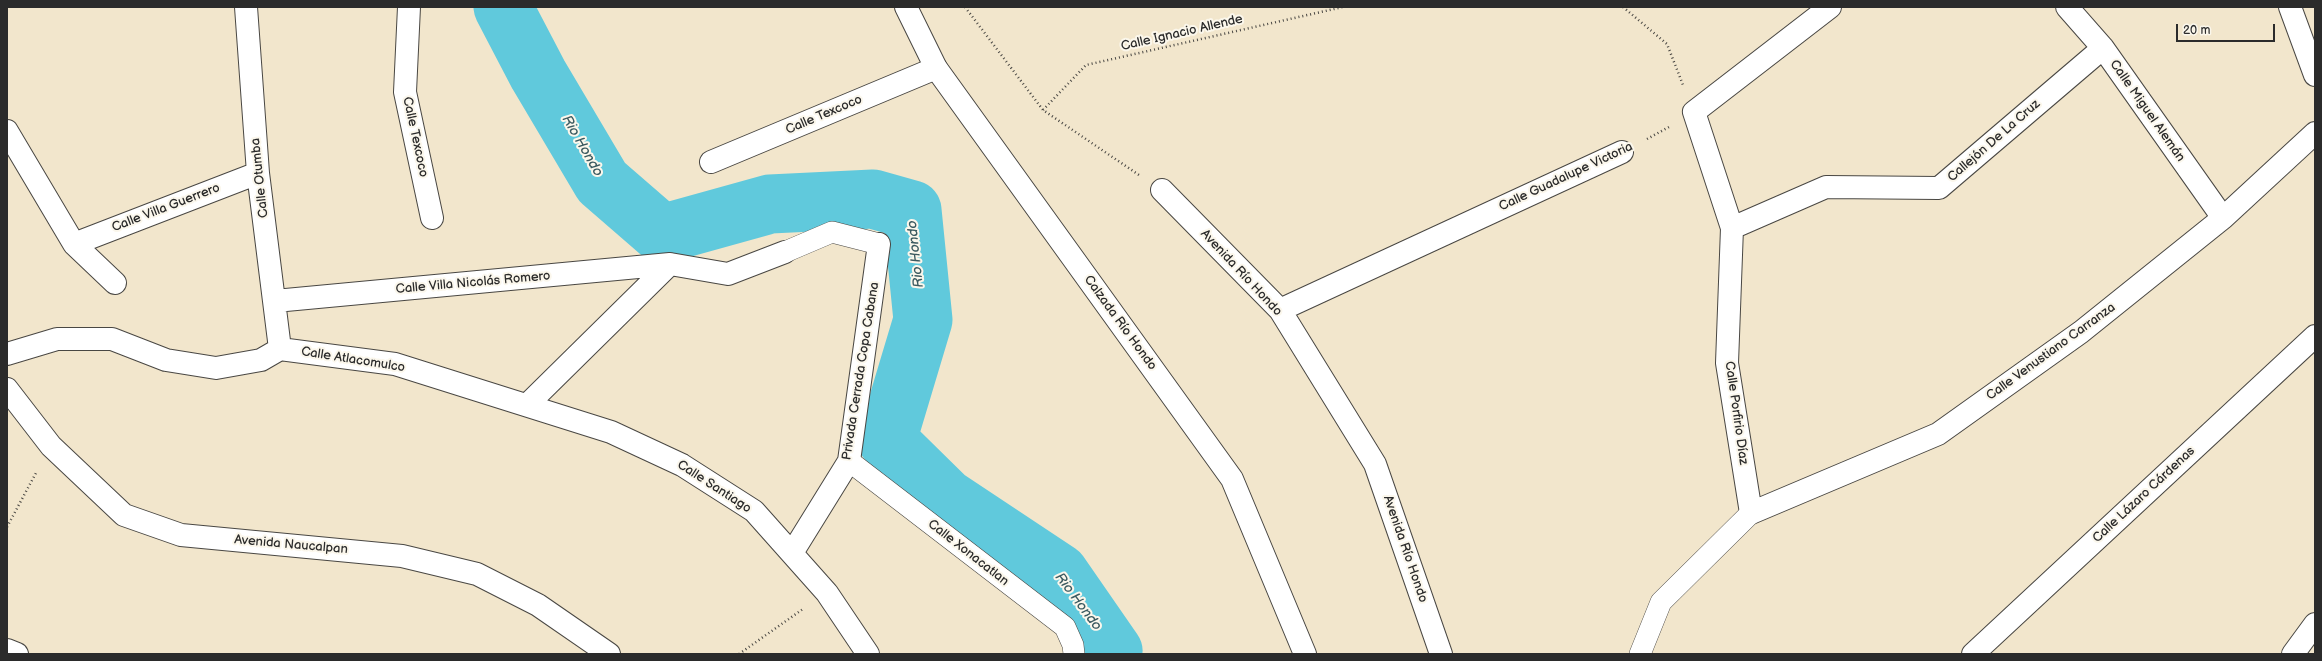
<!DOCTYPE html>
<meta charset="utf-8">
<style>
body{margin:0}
#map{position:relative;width:2322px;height:661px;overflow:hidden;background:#f2e6cc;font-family:"Balsamiq Sans",sans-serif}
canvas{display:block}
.frame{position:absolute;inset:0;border:8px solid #2b2b2b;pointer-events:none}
.scale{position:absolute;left:2176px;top:24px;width:99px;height:18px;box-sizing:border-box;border:2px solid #2b2b2b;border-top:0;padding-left:5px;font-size:12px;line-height:14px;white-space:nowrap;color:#2b2b2b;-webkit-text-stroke:3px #fbf7ec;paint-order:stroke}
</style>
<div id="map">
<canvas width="2322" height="661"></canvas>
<div class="frame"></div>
<div class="scale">20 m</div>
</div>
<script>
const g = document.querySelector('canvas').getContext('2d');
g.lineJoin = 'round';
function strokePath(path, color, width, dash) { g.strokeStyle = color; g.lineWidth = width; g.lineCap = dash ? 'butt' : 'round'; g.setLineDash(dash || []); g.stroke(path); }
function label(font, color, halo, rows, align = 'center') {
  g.font = font + ' "Balsamiq Sans",sans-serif'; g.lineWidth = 4; g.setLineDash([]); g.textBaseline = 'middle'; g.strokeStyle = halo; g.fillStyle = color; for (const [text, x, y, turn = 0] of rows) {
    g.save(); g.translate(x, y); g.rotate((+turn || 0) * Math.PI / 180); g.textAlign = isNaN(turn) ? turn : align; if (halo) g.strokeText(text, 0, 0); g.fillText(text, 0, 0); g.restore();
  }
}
strokePath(new Path2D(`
 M503 7 538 74 602 182 662 234 770 204 873 199 912 210 923 320 887 440 946 498 1059 573 1113 651 1112 654`), '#60c9dc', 59);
const pedestrian = new Path2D(`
 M785 252 832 232 879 244
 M849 461 1065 627 1073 645 1074 654
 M1640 654 1661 602 1751 513`);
const minor = new Path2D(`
 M246 7 258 173 280 349
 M409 7 405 92 432 218
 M1830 7 1694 112 1732 228 1727 363 1751 513 1938 434 2081 332 2223 218 2315 133
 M2067 7 2103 48 2223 218
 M2290 7 2315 75
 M7 131 74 244 115 283
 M711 162 936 68
 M1162 190 1280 310 1375 464 1441 654
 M1732 228 1826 187 1939 188 2103 48
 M74 244 258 173
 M275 301 670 264 728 274 785 252
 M1280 310 1622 152
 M7 354 57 339H112L166 360 216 368 261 360 280 349 395 364 611 432 682 465 754 511 827 593 868 654
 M527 405 670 264
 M792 553 849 461 879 244
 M7 650 17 654
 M1973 654 2315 336
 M2293 654 2315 624`);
const secondary = new Path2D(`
 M7 389 51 446 124 515 181 535 402 556 477 574 538 605 609 654`);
const primary = new Path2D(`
 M906 7 936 68 1232 479 1305 654`);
strokePath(pedestrian, '#494743', 22);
strokePath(minor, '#494743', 24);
strokePath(secondary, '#494743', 24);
strokePath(primary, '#494743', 24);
strokePath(new Path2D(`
 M965 7 1043 110 1139 175
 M1623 7 1667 44 1683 85
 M1043 110 1086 65 1343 7
 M1647 139 1669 127
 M7 527 37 471
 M739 654 803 609`), '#494743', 2.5, [1, 3]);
strokePath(pedestrian, '#fff', 21);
strokePath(minor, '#fff', 22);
strokePath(secondary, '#fff', 22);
strokePath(primary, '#fff', 22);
label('13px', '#2b2b2b', '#fbf7ec', [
 ["Calle Ignacio Allende",1182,33,-13],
 ["Calle Miguel Alemán",2147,111,55],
 ["Calle Texcoco",824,115,-23],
 ["Calle Texcoco",415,137,78],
 ["Callejón De La Cruz",1994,141,-41],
 ["Calle Guadalupe Victoria",1566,177,-25],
 ["Calle Otumba",260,178,-96],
 ["Calle Villa Guerrero",166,208,-21],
 ["Avenida Río Hondo",1241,273,47],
 ["Calle Villa Nicolás Romero",473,283,-5],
 ["Calzada Río Hondo",1120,323,54],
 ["Calle Venustiano Carranza",2051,352,-36],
 ["Calle Atlacomulco",353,360,9],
 ["Privada Cerrada Copa Cabana",861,371,-81],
 ["Calle Porfirio Díaz",1736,413,82],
 ["Calle Santiago",714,487,33],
 ["Calle Lázaro Cárdenas",2144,495,-43],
 ["Avenida Naucalpan",291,545,5],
 ["Avenida Río Hondo",1405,549,71],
 ["Calle Xonacatlan",968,553,38]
]);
label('italic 14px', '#3b5a60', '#fbf7ec', [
 ["Rio Hondo",582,146,60],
 ["Rio Hondo",916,254,-96],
 ["Rio Hondo",1078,602,53]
]);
</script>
